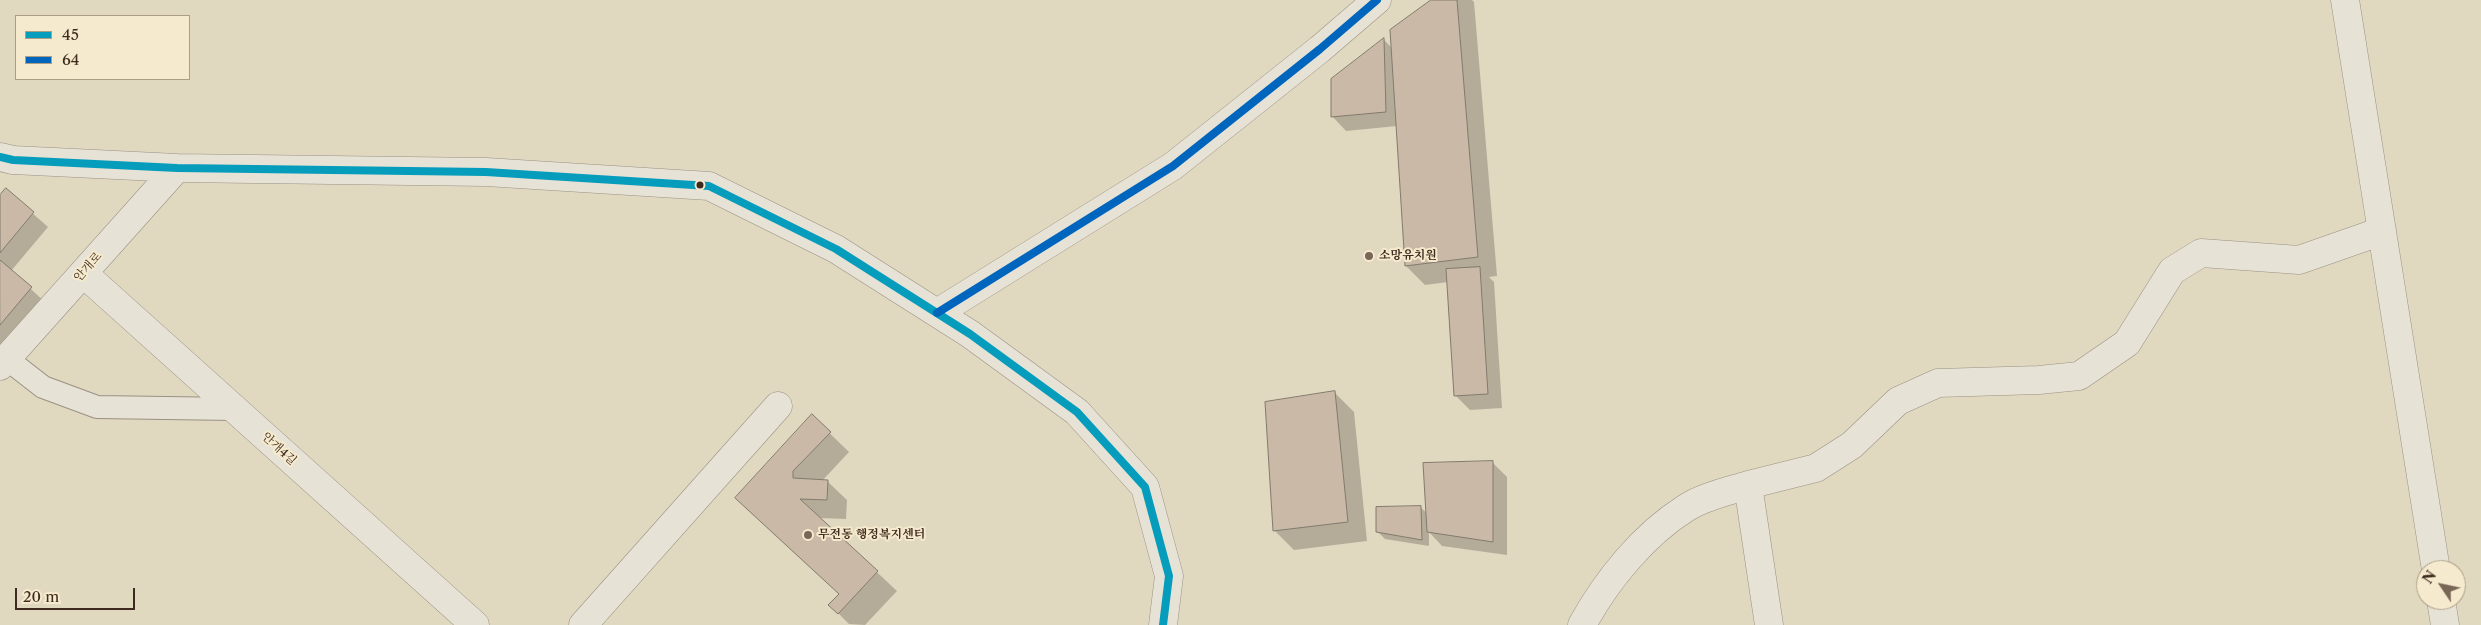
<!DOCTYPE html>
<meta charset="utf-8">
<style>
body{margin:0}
#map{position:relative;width:2481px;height:625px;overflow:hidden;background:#e1d8c0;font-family:"Libre Caslon Text",serif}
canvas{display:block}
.legend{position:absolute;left:15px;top:15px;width:175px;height:65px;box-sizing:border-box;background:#f5eacd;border:1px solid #ac9d87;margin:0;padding:6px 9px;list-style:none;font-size:15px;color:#3f2a1f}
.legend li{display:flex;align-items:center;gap:10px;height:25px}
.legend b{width:25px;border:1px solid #ac9d87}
.north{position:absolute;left:2416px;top:560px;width:50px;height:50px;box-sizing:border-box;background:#f5eacd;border:1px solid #ac9d87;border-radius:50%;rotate:304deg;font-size:14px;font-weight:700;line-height:20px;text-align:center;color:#3f2a1f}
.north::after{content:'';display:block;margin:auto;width:18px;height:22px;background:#786757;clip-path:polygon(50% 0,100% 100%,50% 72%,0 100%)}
.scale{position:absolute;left:15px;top:588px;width:120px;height:22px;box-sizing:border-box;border:2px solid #3f2a1f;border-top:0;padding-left:6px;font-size:15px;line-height:18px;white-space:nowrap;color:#3f2a1f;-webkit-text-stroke:4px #f5eacd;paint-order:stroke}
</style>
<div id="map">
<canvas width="2481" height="625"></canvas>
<ul class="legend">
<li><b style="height:6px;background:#069cbc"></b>45</li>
<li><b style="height:6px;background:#0065bd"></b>64</li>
</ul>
<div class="north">N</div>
<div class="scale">20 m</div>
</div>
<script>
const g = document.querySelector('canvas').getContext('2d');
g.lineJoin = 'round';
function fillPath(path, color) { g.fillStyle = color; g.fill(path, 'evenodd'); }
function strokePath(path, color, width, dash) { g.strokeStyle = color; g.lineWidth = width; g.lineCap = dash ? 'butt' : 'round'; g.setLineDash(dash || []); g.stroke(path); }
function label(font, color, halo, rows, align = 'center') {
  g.font = font + ' "Libre Caslon Text","Noto Serif KR",serif'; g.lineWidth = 4; g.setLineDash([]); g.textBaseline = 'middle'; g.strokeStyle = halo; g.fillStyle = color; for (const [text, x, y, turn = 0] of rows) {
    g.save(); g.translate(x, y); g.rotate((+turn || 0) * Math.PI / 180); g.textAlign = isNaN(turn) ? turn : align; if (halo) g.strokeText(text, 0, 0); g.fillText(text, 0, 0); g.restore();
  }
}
fillPath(new Path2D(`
 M1433 0H1472L1474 2 1497 276 1489 277 1494 282 1502 408 1470 410 1455 395 1448 282 1425 285 1406 266 1397 126 1346 131 1332 116 1384 40 1392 48Z
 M6 190 48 227 11 271 45 302 6 350 0 345V197Z
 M1335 393 1354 412 1367 541 1294 550 1274 530Z
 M812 416 849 452 822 481H827L847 500 846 519 819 518 897 591 865 625 849 624 830 605 840 594 756 517Z
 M1492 462 1507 477V555L1442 546 1429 532V546L1385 539 1377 531 1420 507 1427 513Z`), '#0003');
const building = new Path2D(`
 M1431 0H1457L1478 257 1405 266 1390 30Z
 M1384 38 1386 112 1331 117V79Z
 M6 188 34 212 0 253V195Z
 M0 260 32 287 0 325Z
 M1480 267 1488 394 1454 396 1446 269Z
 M1335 391 1348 522 1273 531 1265 402Z
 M812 414 831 432 793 471V478L828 480 827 500 800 499 878 571 838 614 828 605 839 594 735 498Z
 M1493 461V542L1427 532 1423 463Z
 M1421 506 1422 540 1376 532V507Z`);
fillPath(building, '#c9b9a6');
strokePath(building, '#827a6d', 1);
const lane = new Path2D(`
 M7 359 43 387 97 407 234 409`);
const street = new Path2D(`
 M2345 0 2436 570
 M0 157 13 160 177 168 486 172 709 186 836 249 970 334 1077 412 1145 487 1169 576 1163 625
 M83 273 475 625
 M937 313 1173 166 1320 49 1377 0
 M0 366 177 168
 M2441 600 2445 625
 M583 625 778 406
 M1582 625C1606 581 1643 535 1686 508 1702 497 1729 491 1748 485
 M1769 625 1748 485 1816 468 1852 445 1898 401 1938 383 2039 380 2079 376 2127 343 2172 271 2201 253 2299 260 2382 231`);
strokePath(lane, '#999183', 24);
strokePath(street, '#999183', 29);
strokePath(lane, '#e7e2d6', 22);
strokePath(street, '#e7e2d6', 28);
strokePath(new Path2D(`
 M0 157 13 160 177 168 486 172 709 186 836 249 970 334 1077 412 1145 487 1169 576 1163 625`), '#069cbc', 8);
strokePath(new Path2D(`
 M937 313 1173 166 1320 49 1377 0`), '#0065bd', 8);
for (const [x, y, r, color] of [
 [700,185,4.5,"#3f2a1f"],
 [1369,256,5,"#786757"],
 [808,535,5,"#786757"]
]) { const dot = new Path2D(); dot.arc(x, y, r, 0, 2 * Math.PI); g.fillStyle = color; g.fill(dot); strokePath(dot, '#f5eacd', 2); }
label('bold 12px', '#3f2a1f', '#f5eacd', [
 ["소망유치원",1379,256],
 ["무전동 행정복지센터",818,535]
], 'left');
label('12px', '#3f2a1f', '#f5eacd', [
 ["안개로",88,267,-48],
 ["안개4길",279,449,42]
]);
</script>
